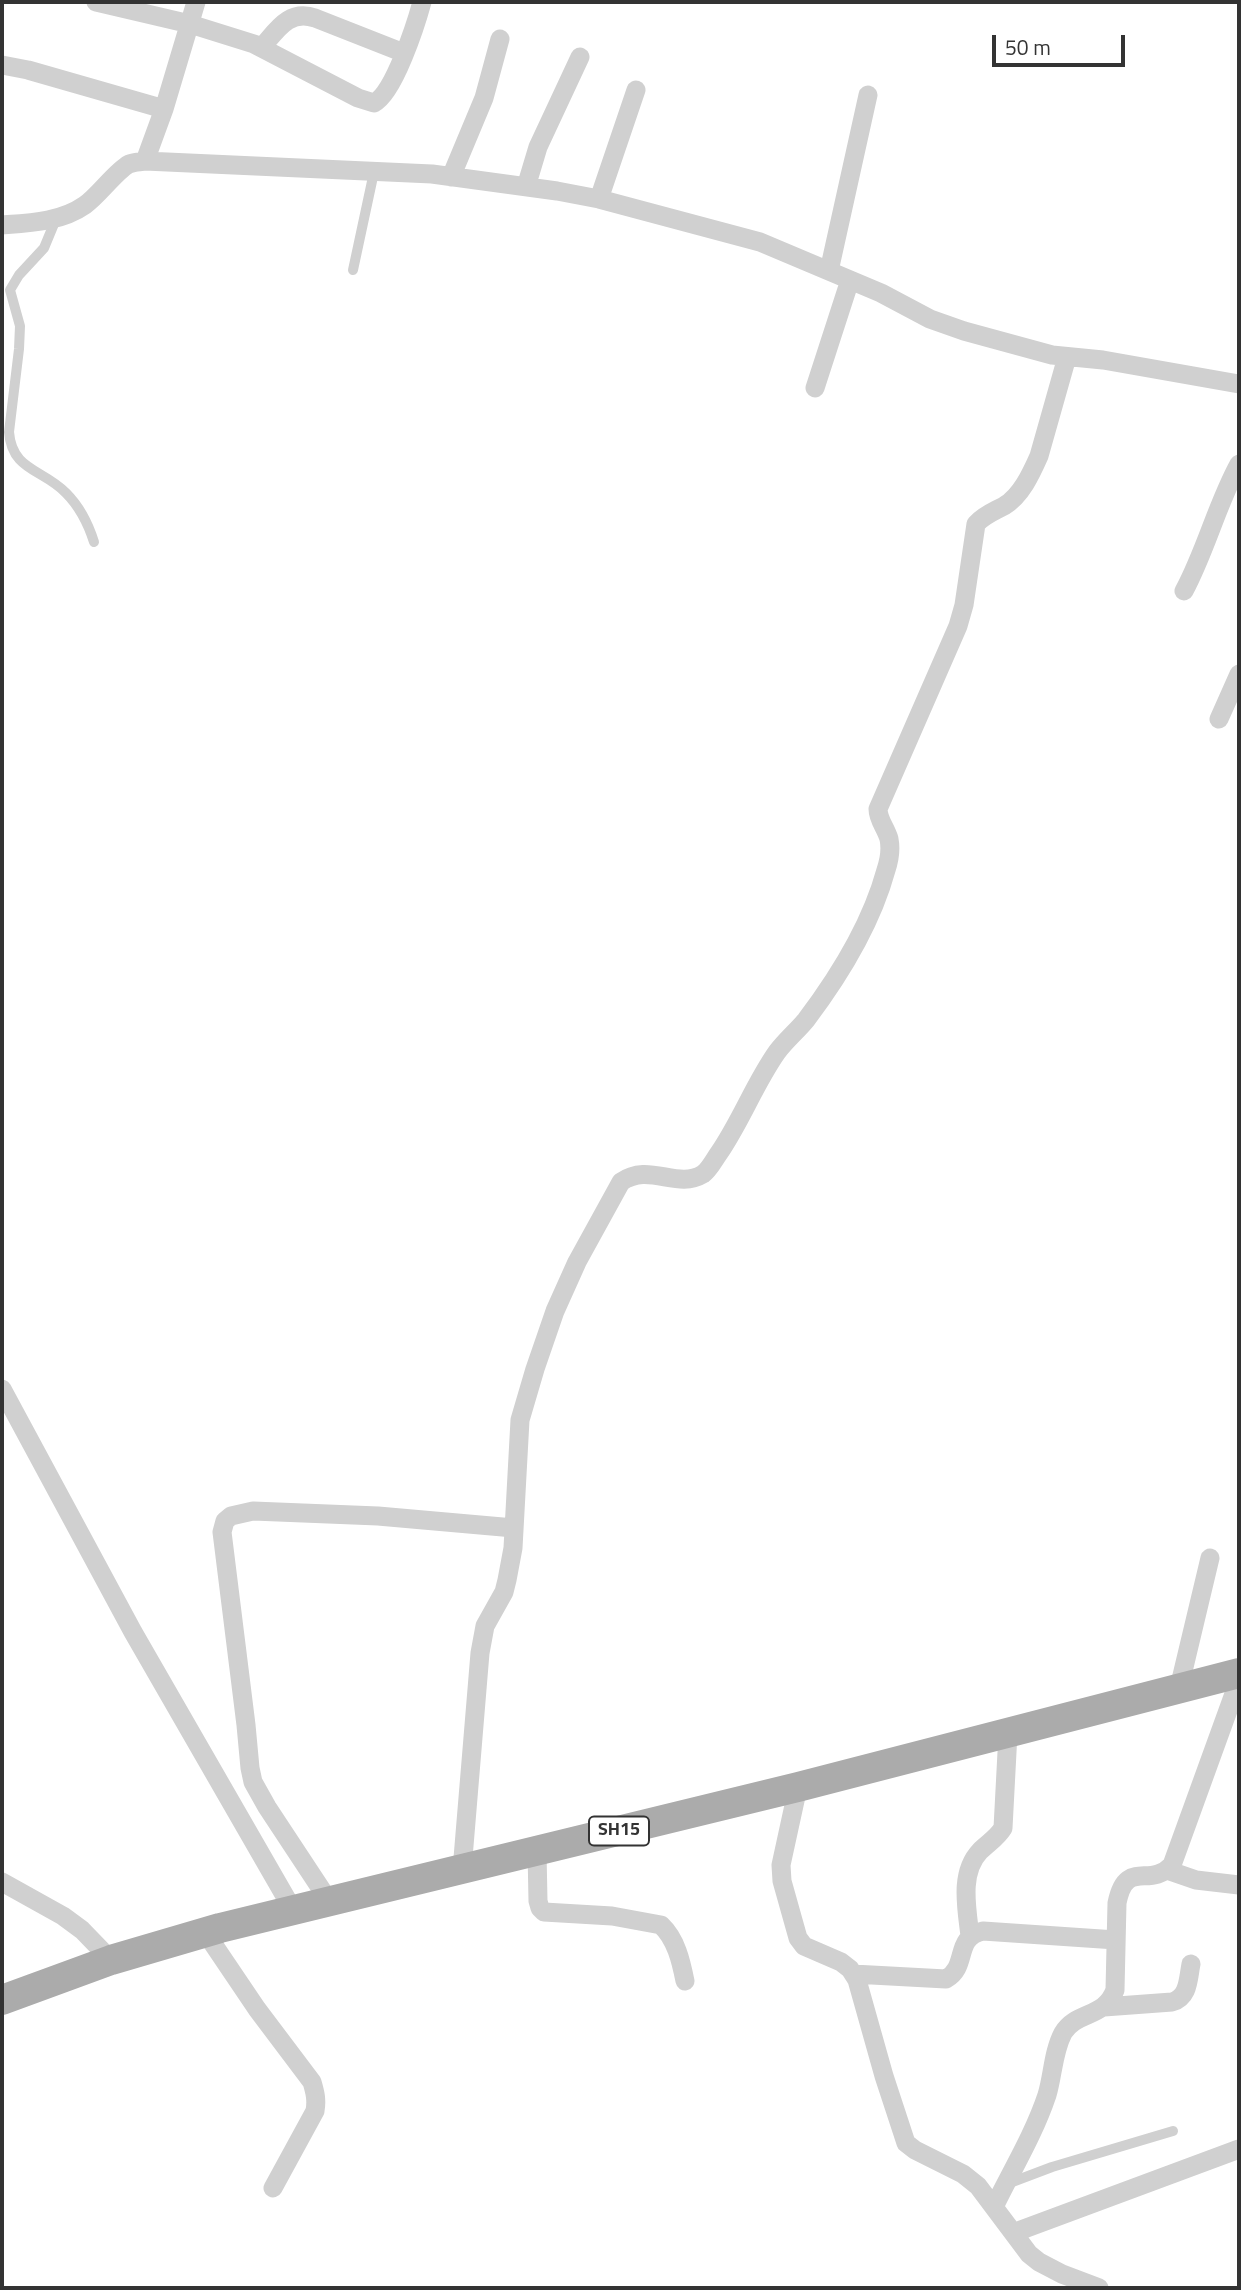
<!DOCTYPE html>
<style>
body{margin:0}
#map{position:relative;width:1241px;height:2290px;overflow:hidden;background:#fff;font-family:"Titillium Web",sans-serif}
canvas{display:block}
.frame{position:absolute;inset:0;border:4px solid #333;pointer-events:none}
.scale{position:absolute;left:992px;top:35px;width:133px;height:32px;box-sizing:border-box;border:4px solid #333;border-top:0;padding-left:9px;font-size:21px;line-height:24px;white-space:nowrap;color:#333;-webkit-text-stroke:5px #fff;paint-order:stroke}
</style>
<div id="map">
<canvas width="1241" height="2290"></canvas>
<div class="frame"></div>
<div class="scale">50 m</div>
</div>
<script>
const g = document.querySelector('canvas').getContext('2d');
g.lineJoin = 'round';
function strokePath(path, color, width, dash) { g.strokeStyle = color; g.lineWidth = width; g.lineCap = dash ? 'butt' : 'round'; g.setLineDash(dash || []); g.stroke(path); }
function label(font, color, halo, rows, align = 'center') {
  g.font = font + ' "Titillium Web",sans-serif'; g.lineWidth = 7; g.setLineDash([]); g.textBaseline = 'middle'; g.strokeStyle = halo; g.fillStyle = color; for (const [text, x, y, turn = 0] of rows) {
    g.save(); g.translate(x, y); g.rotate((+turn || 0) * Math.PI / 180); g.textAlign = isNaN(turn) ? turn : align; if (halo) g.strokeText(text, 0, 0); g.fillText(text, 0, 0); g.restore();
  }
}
strokePath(new Path2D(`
 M56 219 44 248 19 275 10 290 20 326 19 349 9 432C12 471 43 469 66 493 80 507 88 523 94 542
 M353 270 374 172
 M1007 2184 1052 2167 1173 2131`), '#d0d0d0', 10);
strokePath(new Path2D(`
 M96 2 190 24 254 44 358 98 374 103C394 93 416 24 422 2
 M262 47C277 30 289 9 315 18L404 53
 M2 65 28 70 164 109
 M145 161 164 109 196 2
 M451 177 484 98 500 39
 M526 187 538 147 580 57
 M599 199 636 90
 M2 225C30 223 61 222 85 205 99 195 116 171 129 164 134 162 141 162 145 161L432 174 557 191 599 199 760 242 881 293 930 319 964 331 1052 355 1103 360 1239 384
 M829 271 868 95
 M815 388 850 280
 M1184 591C1206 550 1217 504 1239 464
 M1219 719 1239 674
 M2 1389 133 1632 293 1910
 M1179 1688 1210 1558
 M798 1787 781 1865 782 1881 798 1938 804 1946 841 1962 850 1969 857 1980 884 2076 906 2143 915 2150 963 2174 978 2186 1029 2254 1039 2262 1062 2274 1099 2288
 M537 1851 538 1901 540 1908 544 1912 612 1916 661 1925C676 1939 681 1961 685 1981
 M462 1870 480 1653 485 1626 504 1592 507 1580 513 1548 520 1420 535 1369 555 1311 577 1262 621 1182C649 1162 677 1190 703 1174 709 1170 714 1160 719 1153 741 1121 755 1083 777 1052 786 1040 797 1031 806 1020 840 975 871 925 886 870 889 861 891 849 889 839 886 828 878 820 878 809L958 626 964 605 976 524C984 515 993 512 1004 506 1021 496 1031 474 1039 456L1067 357
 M1167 1870 1196 1880 1239 1885
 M2 1882 63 1916 82 1930 111 1960
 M329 1901 267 1807 253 1782 250 1768 246 1725 222 1532 225 1521 231 1516 253 1511 378 1516 514 1528
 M205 1932 257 2009 312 2082C315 2092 317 2100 315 2111L273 2188
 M970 1936C967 1909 959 1873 980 1851 988 1843 997 1838 1003 1828L1008 1733
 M853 1974 946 1979C969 1966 953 1938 983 1931L1116 1940
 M1104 2007 1172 2002C1189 1997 1188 1979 1191 1964
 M994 2207C1012 2170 1034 2134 1047 2095 1053 2075 1053 2052 1063 2033 1076 2011 1105 2018 1115 1990L1117 1903C1126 1858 1149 1889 1172 1865L1239 1680
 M1013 2233 1239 2149`), '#d0d0d0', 19);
strokePath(new Path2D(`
 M2 2000 111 1960 220 1928 798 1787 1239 1673`), '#ababab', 30);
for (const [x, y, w] of [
 [619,1831,60]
]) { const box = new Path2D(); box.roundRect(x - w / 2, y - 14.5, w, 29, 5); g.fillStyle = '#fff'; g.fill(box); strokePath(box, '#333', 2); }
label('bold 18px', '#333', null, [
 ["SH15",619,1831]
]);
</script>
